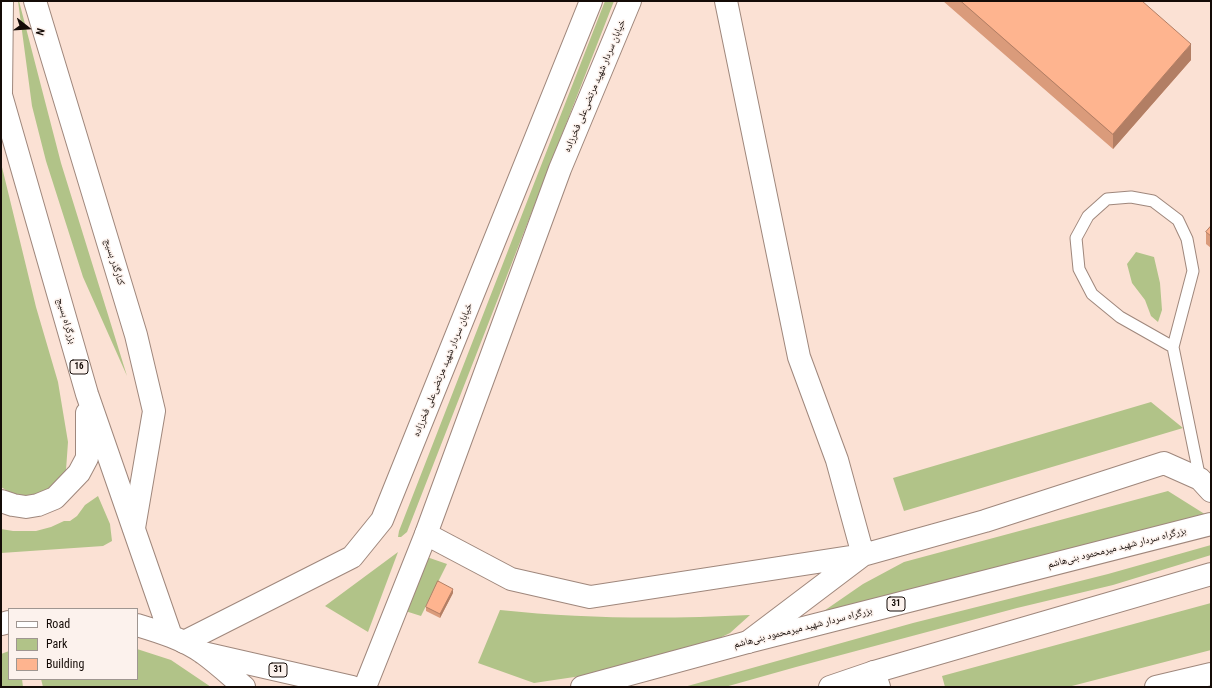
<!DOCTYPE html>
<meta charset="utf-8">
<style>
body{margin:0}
#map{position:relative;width:1212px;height:688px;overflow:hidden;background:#fbe1d4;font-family:"Roboto Condensed",sans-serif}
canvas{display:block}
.frame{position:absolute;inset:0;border:2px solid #140b07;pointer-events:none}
.legend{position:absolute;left:8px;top:608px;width:130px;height:72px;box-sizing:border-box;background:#fcf2ed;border:1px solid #9f9691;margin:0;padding:5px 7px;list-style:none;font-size:12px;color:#140b07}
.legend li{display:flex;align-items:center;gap:8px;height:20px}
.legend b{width:20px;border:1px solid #9f9691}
.north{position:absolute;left:8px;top:8px;width:40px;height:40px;-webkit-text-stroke:3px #fcf2ed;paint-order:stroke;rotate:107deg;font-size:11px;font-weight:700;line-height:16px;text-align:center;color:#140b07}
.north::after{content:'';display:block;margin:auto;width:14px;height:18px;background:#140b07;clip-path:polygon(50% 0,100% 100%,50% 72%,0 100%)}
</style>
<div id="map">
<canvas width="1212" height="688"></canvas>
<div class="frame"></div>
<ul class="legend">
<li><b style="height:5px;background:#fff"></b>Road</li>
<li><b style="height:11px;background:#b1c388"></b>Park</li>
<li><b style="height:11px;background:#feb48f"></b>Building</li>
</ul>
<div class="north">N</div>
</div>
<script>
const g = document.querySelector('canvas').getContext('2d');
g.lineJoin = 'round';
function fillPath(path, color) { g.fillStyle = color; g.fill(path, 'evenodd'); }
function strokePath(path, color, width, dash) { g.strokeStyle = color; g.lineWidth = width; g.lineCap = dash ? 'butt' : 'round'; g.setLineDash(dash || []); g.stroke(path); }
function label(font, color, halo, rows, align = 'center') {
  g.font = font + ' "Roboto Condensed","Noto Naskh Arabic",sans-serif'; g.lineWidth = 3; g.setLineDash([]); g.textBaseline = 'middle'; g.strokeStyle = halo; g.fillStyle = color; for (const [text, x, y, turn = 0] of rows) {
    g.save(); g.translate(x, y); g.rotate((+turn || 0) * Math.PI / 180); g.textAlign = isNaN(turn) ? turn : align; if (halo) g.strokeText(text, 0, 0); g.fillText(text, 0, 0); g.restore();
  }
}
fillPath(new Path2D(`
 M18 1H19L61 163 127 376 83 277 46 161 32 106Z
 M605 1H614L407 532 401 537H398L399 531Z
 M1 163 36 307 58 382 68 442 66 470 60 480 51 487 41 494 27 497 11 493 1 487Z
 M1136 252 1154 257 1160 283 1162 310 1158 322 1151 316 1145 300 1132 283 1127 264Z
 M1151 402 1183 428 904 511 893 478Z
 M1168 491 1211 518 805 624 863 584 904 562Z
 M98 496 110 524 112 541 103 546 1 553V529L13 531H36L51 527 64 521H70L77 516 85 505Z
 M1211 545V555L1113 585 1017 608 796 667 725 687H684L913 623 1108 574Z
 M398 552 368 632 325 606Z
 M421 555 447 564 421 616 399 609Z
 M1211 603V650L1068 687H945L942 676Z
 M500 610C583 619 667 619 750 615L730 633 695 650 581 676 534 683 478 663Z
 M137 649 171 660 211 687H43L41 679H137Z
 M9 651V679H22L23 687H1V654Z`), '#b1c388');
const service = new Path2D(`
 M1173 347 1120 317 1092 294 1079 269 1076 238 1088 216 1107 199 1131 197 1153 201 1178 220 1187 239 1193 271 1173 347 1200 479`);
const minor = new Path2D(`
 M726 1 799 357 837 460 863 555 748 642
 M426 534 511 579 590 597 863 555 985 521 1164 463 1200 479 1211 491
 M1156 687 1211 674`);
const tertiary = new Path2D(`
 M874 672 879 687`);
const secondary = new Path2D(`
 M35 1 136 335 154 411 134 528
 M184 642 352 557 382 520 591 1
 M365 687 426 534 560 169 630 1`);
const trunk = new Path2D(`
 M1 94 2 1
 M1 95 87 394 171 636
 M1 501 13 505 26 507 38 505 55 498 79 473 87 458V413
 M1 624 9 622
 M137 625C160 632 183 639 203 653 217 663 231 676 244 687
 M203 653 352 687
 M582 687 748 642 1211 524
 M830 687 874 672 1211 574`);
strokePath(service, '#9f877c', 13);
strokePath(minor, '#9f877c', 24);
strokePath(tertiary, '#9f877c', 24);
strokePath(secondary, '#9f877c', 24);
strokePath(trunk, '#9f877c', 24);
strokePath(service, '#fff', 11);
strokePath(minor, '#fff', 22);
strokePath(tertiary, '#fff', 22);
strokePath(secondary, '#fff', 22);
strokePath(trunk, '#fff', 22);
fillPath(new Path2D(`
 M943 1H1142L1191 60 1113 149Z
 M1211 226V248L1206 244V232Z
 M453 593 440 618 426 611V607Z`), '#da9b7b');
fillPath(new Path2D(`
 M1191 44V60L1113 149V134Z
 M453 589V593L440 618V614Z`), '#b27e64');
const building = new Path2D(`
 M961 1H1142L1191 44 1113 134Z
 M1211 226V236L1206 232Z
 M438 581 453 589 440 614 426 607Z`);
fillPath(building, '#feb48f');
strokePath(building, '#b27e64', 1);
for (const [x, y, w] of [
 [79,367,18],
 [896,604,18],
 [278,670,18]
]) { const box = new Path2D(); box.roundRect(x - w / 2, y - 7, w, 14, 3); g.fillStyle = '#fcf2ed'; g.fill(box); strokePath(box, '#140b07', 1); }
label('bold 9px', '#140b07', null, [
 ["16",79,367],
 ["31",896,604],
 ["31",278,670]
]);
label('10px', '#140b07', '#fcf2ed', [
 ["خیابان سردار شهید مرتضی‌علی فخرزاده",595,86,-67],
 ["کنارگذر بسیج",114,262,73],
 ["بزرگراه بسیج",66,321,74],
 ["خیابان سردار شهید مرتضی‌علی فخرزاده",443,370,-68],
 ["بزرگراه سردار شهید میرمحمود بنی‌هاشم",1117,548,-14],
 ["بزرگراه سردار شهید میرمحمود بنی‌هاشم",803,628,-14]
]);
</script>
